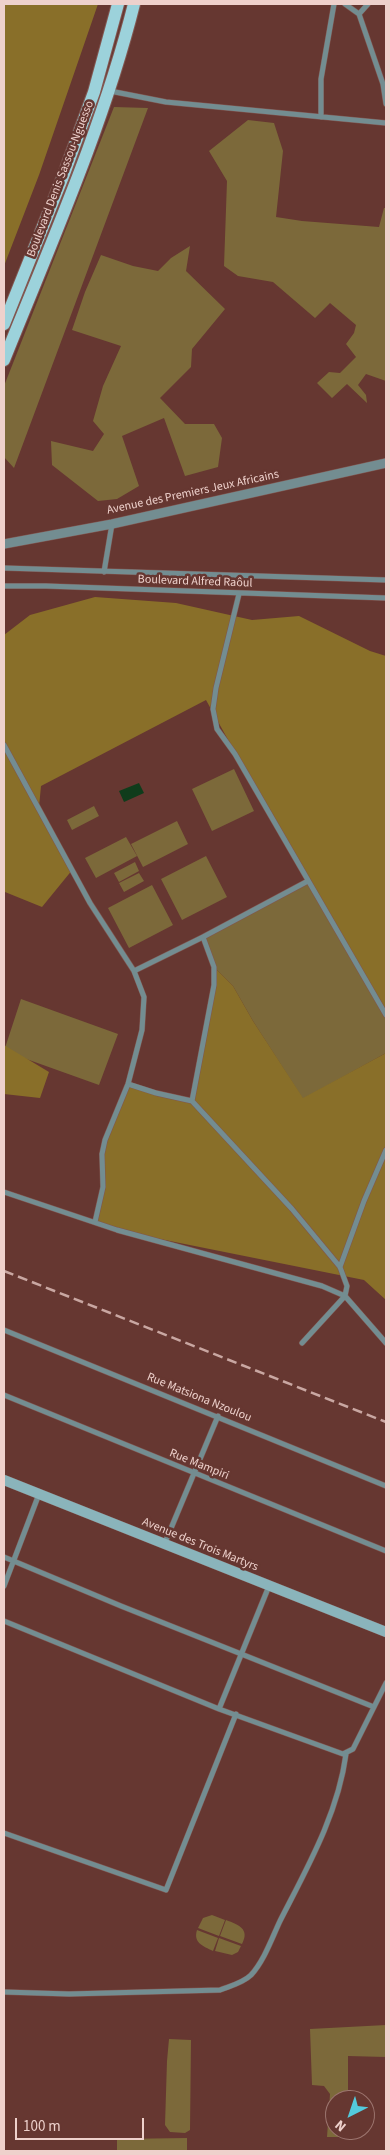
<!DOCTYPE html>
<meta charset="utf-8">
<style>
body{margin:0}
#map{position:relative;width:390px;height:2155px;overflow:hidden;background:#663731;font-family:"Source Sans 3",sans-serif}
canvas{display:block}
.frame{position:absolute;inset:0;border:5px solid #eed1cc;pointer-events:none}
.north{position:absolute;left:325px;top:2090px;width:50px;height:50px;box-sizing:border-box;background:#663731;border:1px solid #9c756f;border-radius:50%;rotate:221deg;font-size:14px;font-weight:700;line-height:20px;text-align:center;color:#eed1cc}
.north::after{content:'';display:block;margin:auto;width:18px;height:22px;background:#53cadc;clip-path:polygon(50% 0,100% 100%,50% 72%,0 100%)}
.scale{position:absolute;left:15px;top:2118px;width:129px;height:22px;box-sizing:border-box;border:2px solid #eed1cc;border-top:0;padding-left:6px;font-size:15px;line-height:18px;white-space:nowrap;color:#eed1cc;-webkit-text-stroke:4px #663731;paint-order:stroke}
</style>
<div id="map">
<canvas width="390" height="2155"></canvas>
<div class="frame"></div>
<div class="north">N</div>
<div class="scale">100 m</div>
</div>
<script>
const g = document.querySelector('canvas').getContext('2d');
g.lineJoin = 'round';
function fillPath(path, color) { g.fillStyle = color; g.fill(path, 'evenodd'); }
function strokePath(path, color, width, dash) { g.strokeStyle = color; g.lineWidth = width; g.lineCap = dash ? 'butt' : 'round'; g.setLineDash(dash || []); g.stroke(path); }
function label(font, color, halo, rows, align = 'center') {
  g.font = font + ' "Source Sans 3",sans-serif'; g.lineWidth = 5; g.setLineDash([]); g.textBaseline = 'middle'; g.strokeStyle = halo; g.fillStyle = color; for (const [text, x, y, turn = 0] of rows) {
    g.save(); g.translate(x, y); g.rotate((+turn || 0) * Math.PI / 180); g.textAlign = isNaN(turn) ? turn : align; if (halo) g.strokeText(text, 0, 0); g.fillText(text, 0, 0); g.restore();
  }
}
fillPath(new Path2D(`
 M114 107 148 108 14 468 4 457V386Z
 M248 120 274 123 283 151 276 217 302 221 379 227 384 208H386V381L366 374 358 385 366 395 367 403 347 384 332 398 317 383 329 372 340 373 356 357 346 344 354 333 356 325 330 303 315 318 273 282 238 276 224 266 227 181 209 151Z
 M190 246 186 271 225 309 192 349 191 367 160 398 185 424H214L222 438 218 467 185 476 164 418 122 436 139 486 117 499 98 501 52 465 51 441 93 451 104 434 93 421 103 386 121 346 72 330 85 292 101 255 133 266 158 271 171 258Z
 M234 769 254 811 212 831 192 789Z
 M94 806 99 816 72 830 67 820Z
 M177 821 188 844 143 867 131 844Z
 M126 837 137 856 96 878 85 858Z
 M206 856 227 897 182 920 161 879Z
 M135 862 139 871 119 882 114 873Z
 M139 873 144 881 124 892 119 883Z
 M308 881 386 1019V1053L303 1099 253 1021 233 986 214 967 203 937Z
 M152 885 173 925 129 948 108 908Z
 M21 999 118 1034 99 1085 4 1051Z
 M212 1915 225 1920 219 1936 198 1928 203 1918Z
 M226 1920C239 1925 250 1929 242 1944L220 1936Z
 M197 1930 218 1938 213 1951C203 1946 193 1943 197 1930Z
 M219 1938 241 1946 238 1952 232 1955 215 1951Z
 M386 2025V2057L348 2056V2100H335V2130H347V2137H327L330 2094 324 2086 312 2085 310 2029Z
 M169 2039 191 2040 190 2130 185 2133 170 2132 165 2125 167 2061Z
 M187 2138V2151H117V2139Z`), '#7c693a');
fillPath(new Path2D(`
 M4 4H98L39 175 4 266Z
 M95 597 176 603 252 620 299 616 370 651 386 656V1020L302 873 206 700 41 786 39 807 73 869 42 907 5 892 4 895V635L30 615Z
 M214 967 233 986 253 1021 303 1098 386 1053V1300L364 1280 115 1230 95 1222 100 1199 105 1140 128 1084 192 1101 212 1001Z
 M4 1045 49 1072 40 1098 4 1094Z`), '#896f29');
fillPath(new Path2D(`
 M139 783 144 793 124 802 119 791Z`), '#0f3c1b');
const minor = new Path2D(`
 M345 4 359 14 383 84 386 104
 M359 14 368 4
 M110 91 166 102 386 123
 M321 117V79L334 4
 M4 568 386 580
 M104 572 112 524
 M4 586H46L386 598
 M239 594 216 688 213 709 217 729 235 754 386 1015
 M4 745 90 903 134 971 144 997 142 1030 128 1084 105 1140 102 1154 103 1187 95 1222
 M203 937 308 881
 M134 971 203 937 214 967V985L192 1101
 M128 1084 156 1093 192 1101 292 1209 340 1267 347 1286 345 1296 302 1343
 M4 1192 117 1230 322 1286 345 1296 386 1343
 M340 1267 364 1201 386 1150
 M4 1330 386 1486
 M4 1395 386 1551
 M164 1545 218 1416
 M4 1557 121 1606 374 1707
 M4 1586 39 1494
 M4 1621 219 1709 343 1754 353 1749 386 1683
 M219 1709 269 1586
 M4 1833 166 1890 236 1714
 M4 1992 69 1994 220 1990C230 1986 243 1983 251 1975 264 1961 272 1938 280 1921 307 1868 338 1814 346 1754`);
const tertiary = new Path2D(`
 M4 544 112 524 386 463`);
const secondary = new Path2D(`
 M4 1480 386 1632`);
const primary = new Path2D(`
 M4 324 64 174 94 92 118 4
 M4 360C51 243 103 127 134 4`);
strokePath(minor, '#815650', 6);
strokePath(tertiary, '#815650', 10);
strokePath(secondary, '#815650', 11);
strokePath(primary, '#815650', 14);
strokePath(minor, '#738d91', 5);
strokePath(tertiary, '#738d91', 9);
strokePath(secondary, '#8ab4bb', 10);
strokePath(primary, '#9cd2db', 12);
strokePath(new Path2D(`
 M4 1271 386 1422`), '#c9a7a2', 2.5, [10, 5]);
label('12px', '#eed1cc', '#663731', [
 ["Boulevard Denis Sassou-Nguesso",61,179,-69],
 ["Avenue des Premiers Jeux Africains",193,493,-12],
 ["Boulevard Alfred Raôul",195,582,2],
 ["Rue Matsiona Nzoulou",199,1398,22],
 ["Rue Mampiri",199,1465,22],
 ["Avenue des Trois Martyrs",200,1545,22]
]);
</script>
